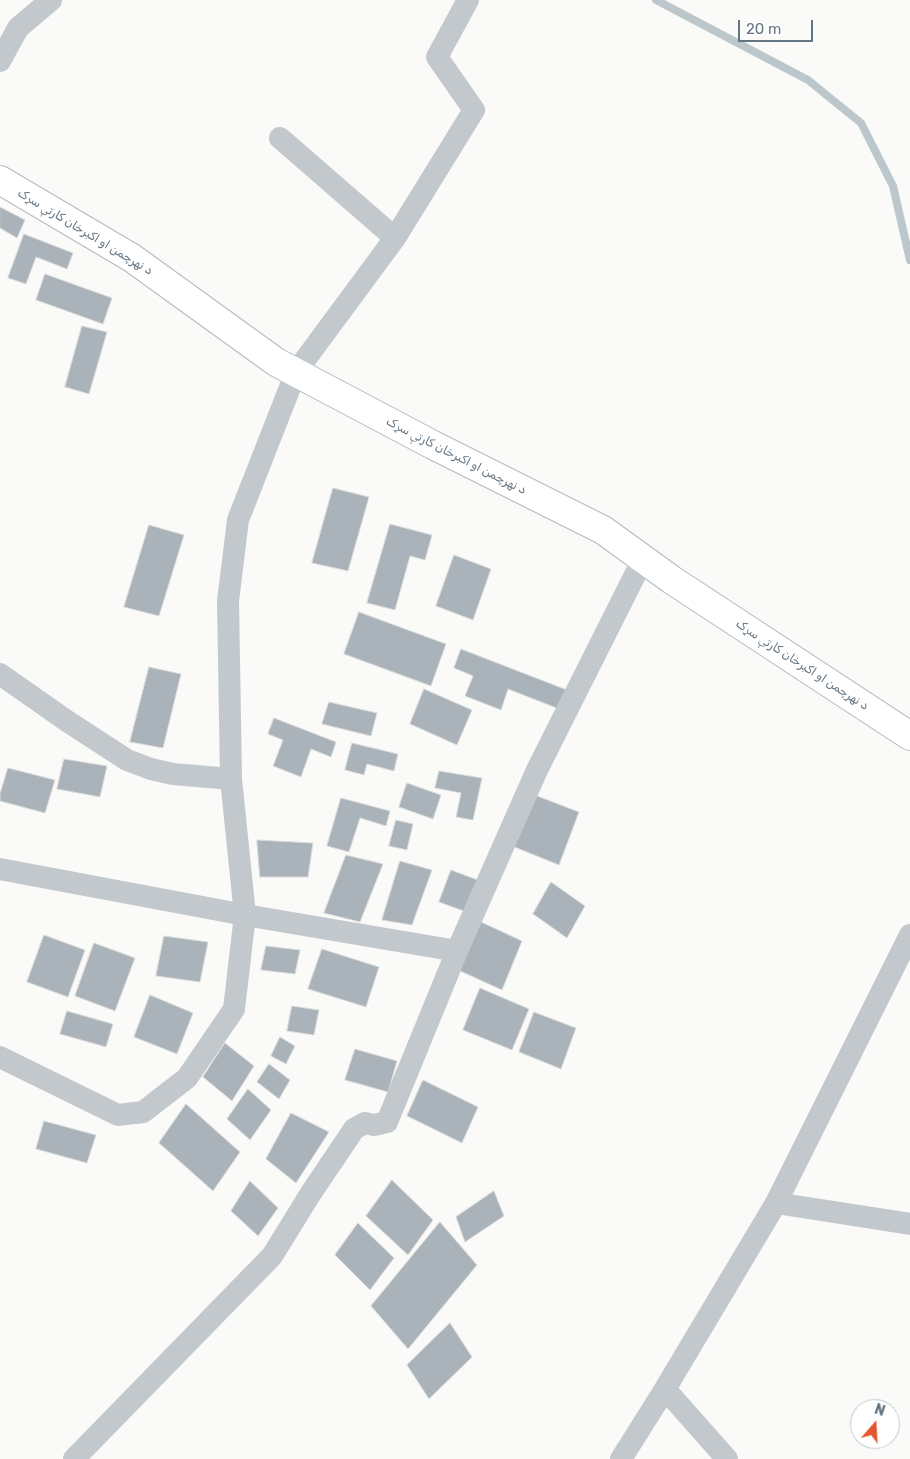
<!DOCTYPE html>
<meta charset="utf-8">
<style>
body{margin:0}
#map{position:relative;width:910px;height:1459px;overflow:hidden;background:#fafaf8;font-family:Rubik,sans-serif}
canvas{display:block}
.north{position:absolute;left:850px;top:1399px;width:50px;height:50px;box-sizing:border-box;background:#fff;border:1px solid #c1c8cd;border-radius:50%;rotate:19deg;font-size:14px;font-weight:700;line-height:20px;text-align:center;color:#657683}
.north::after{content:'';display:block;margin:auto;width:18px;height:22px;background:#e4572e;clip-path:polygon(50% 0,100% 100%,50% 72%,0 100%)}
.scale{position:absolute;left:738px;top:20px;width:75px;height:22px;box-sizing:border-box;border:2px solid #657683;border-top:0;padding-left:6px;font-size:15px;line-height:18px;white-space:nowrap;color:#657683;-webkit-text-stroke:4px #fff;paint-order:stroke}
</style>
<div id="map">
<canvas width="910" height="1459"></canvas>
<div class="north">N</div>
<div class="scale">20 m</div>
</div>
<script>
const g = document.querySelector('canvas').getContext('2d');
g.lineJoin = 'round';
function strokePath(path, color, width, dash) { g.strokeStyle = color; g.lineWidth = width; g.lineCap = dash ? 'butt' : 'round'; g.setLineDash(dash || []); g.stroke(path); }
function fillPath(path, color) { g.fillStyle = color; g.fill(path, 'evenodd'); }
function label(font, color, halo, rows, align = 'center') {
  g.font = font + ' Rubik,"Noto Naskh Arabic",sans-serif'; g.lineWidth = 5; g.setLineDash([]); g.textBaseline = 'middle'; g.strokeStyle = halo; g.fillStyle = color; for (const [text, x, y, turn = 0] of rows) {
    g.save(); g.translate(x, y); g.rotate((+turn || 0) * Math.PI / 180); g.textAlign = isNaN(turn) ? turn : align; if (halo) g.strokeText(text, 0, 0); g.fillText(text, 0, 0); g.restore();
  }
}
strokePath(new Path2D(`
 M656 0 808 80 861 123 893 186 910 260`), '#bbc7cb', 8);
const building = new Path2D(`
 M0 207 25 220 17 238 0 228Z
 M24 234 73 253 67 269 36 257 26 284 8 278Z
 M45 274 112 298 103 324 36 300Z
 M82 326 107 332 89 394 65 387Z
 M333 488 369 497 348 571 312 563Z
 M390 524 432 535 425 560 410 556 395 610 367 603Z
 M149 525 184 535 159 616 124 607Z
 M454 555 491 569 473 620 436 606Z
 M359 612 446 644 431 686 344 654Z
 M461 649 567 690 559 709 508 689 501 710 465 696 473 676 454 668Z
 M149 667 181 674 163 748 130 742Z
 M424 689 472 710 457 745 410 724Z
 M329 702 377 713 371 736 322 724Z
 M274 718 336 742 331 757 311 749 301 777 273 766 283 740 268 734Z
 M352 743 398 754 394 771 367 764 364 775 345 770Z
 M64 759 107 766 100 797 57 789Z
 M8 768 55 780 45 813 0 801V794Z
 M439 771 482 778 473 820 456 817 461 793 435 788Z
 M407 783 441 795 433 819 399 807Z
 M532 794 579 812 559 865 512 846Z
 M341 798 390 811 386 826 360 818 349 852 327 846Z
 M396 820 413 824 407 850 389 846Z
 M257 840 313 843 308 877H260Z
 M346 855 383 864 360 922 324 913Z
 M400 861 432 870 412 925 382 920Z
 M451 870 483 882 472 914 439 902Z
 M551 882 585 906 567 938 533 914Z
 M479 921 522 941 502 990 458 970Z
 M44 935 85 950 68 997 27 982Z
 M164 936 208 942 200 982 156 976Z
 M94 943 135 958 115 1011 75 996Z
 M266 946 300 950 295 974 261 970Z
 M322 949 379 967 366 1007 308 989Z
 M480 988 529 1009 512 1050 463 1030Z
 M150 995 193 1013 177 1054 134 1037Z
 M292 1006 319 1010 314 1035 287 1031Z
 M67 1011 113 1024 106 1047 60 1034Z
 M534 1012 576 1028 561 1069 519 1052Z
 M280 1037 295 1046 286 1064 271 1056Z
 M225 1043 254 1066 232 1101 203 1077Z
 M355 1049 397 1061 388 1092 345 1080Z
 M269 1064 290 1080 279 1099 257 1082Z
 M423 1080 478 1107 462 1143 407 1116Z
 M248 1089 271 1110 250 1140 227 1119Z
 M186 1104 240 1152 213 1191 159 1143Z
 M291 1113 329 1132 296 1183 266 1159Z
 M44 1121 96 1135 87 1163 36 1149Z
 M392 1180 433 1220 408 1255 366 1216Z
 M250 1181 278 1208 258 1236 231 1211Z
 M494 1191 504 1216 465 1242 456 1217Z
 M440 1222 477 1265 408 1349 371 1306Z
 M358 1223 394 1258 370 1290 335 1255Z
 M450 1323 472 1357 429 1399 407 1365Z`);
fillPath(building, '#aab3b9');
strokePath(building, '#dcdcda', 1);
const secondary = new Path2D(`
 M0 180 132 258 276 362 433 445 603 530 672 580 910 736`);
strokePath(secondary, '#b3babf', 30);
strokePath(new Path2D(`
 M0 61 18 28 51 0
 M280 138 395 238
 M0 674 67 721 127 760 151 769 173 774 231 779
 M0 869 245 915 457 951
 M0 1057 118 1115 143 1112 187 1078 234 1009 245 915 231 779 228 601 238 520 296 372 395 238 474 110 437 57 468 0
 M776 1203 910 1224
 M665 1389 727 1459
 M74 1459 272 1256 311 1193 354 1129 365 1123 374 1125 387 1122 457 951 537 770 643 559
 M621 1459 665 1389 776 1203 910 935`), '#c3c8cc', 22);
strokePath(secondary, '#fff', 28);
label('12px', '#657683', '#fff', [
 ["د نهرچمن او اکبرخان کارتې سړک",85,232,31],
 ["د نهرچمن او اکبرخان کارتې سړک",456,456,27],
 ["د نهرچمن او اکبرخان کارتې سړک",802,665,33]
]);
</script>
